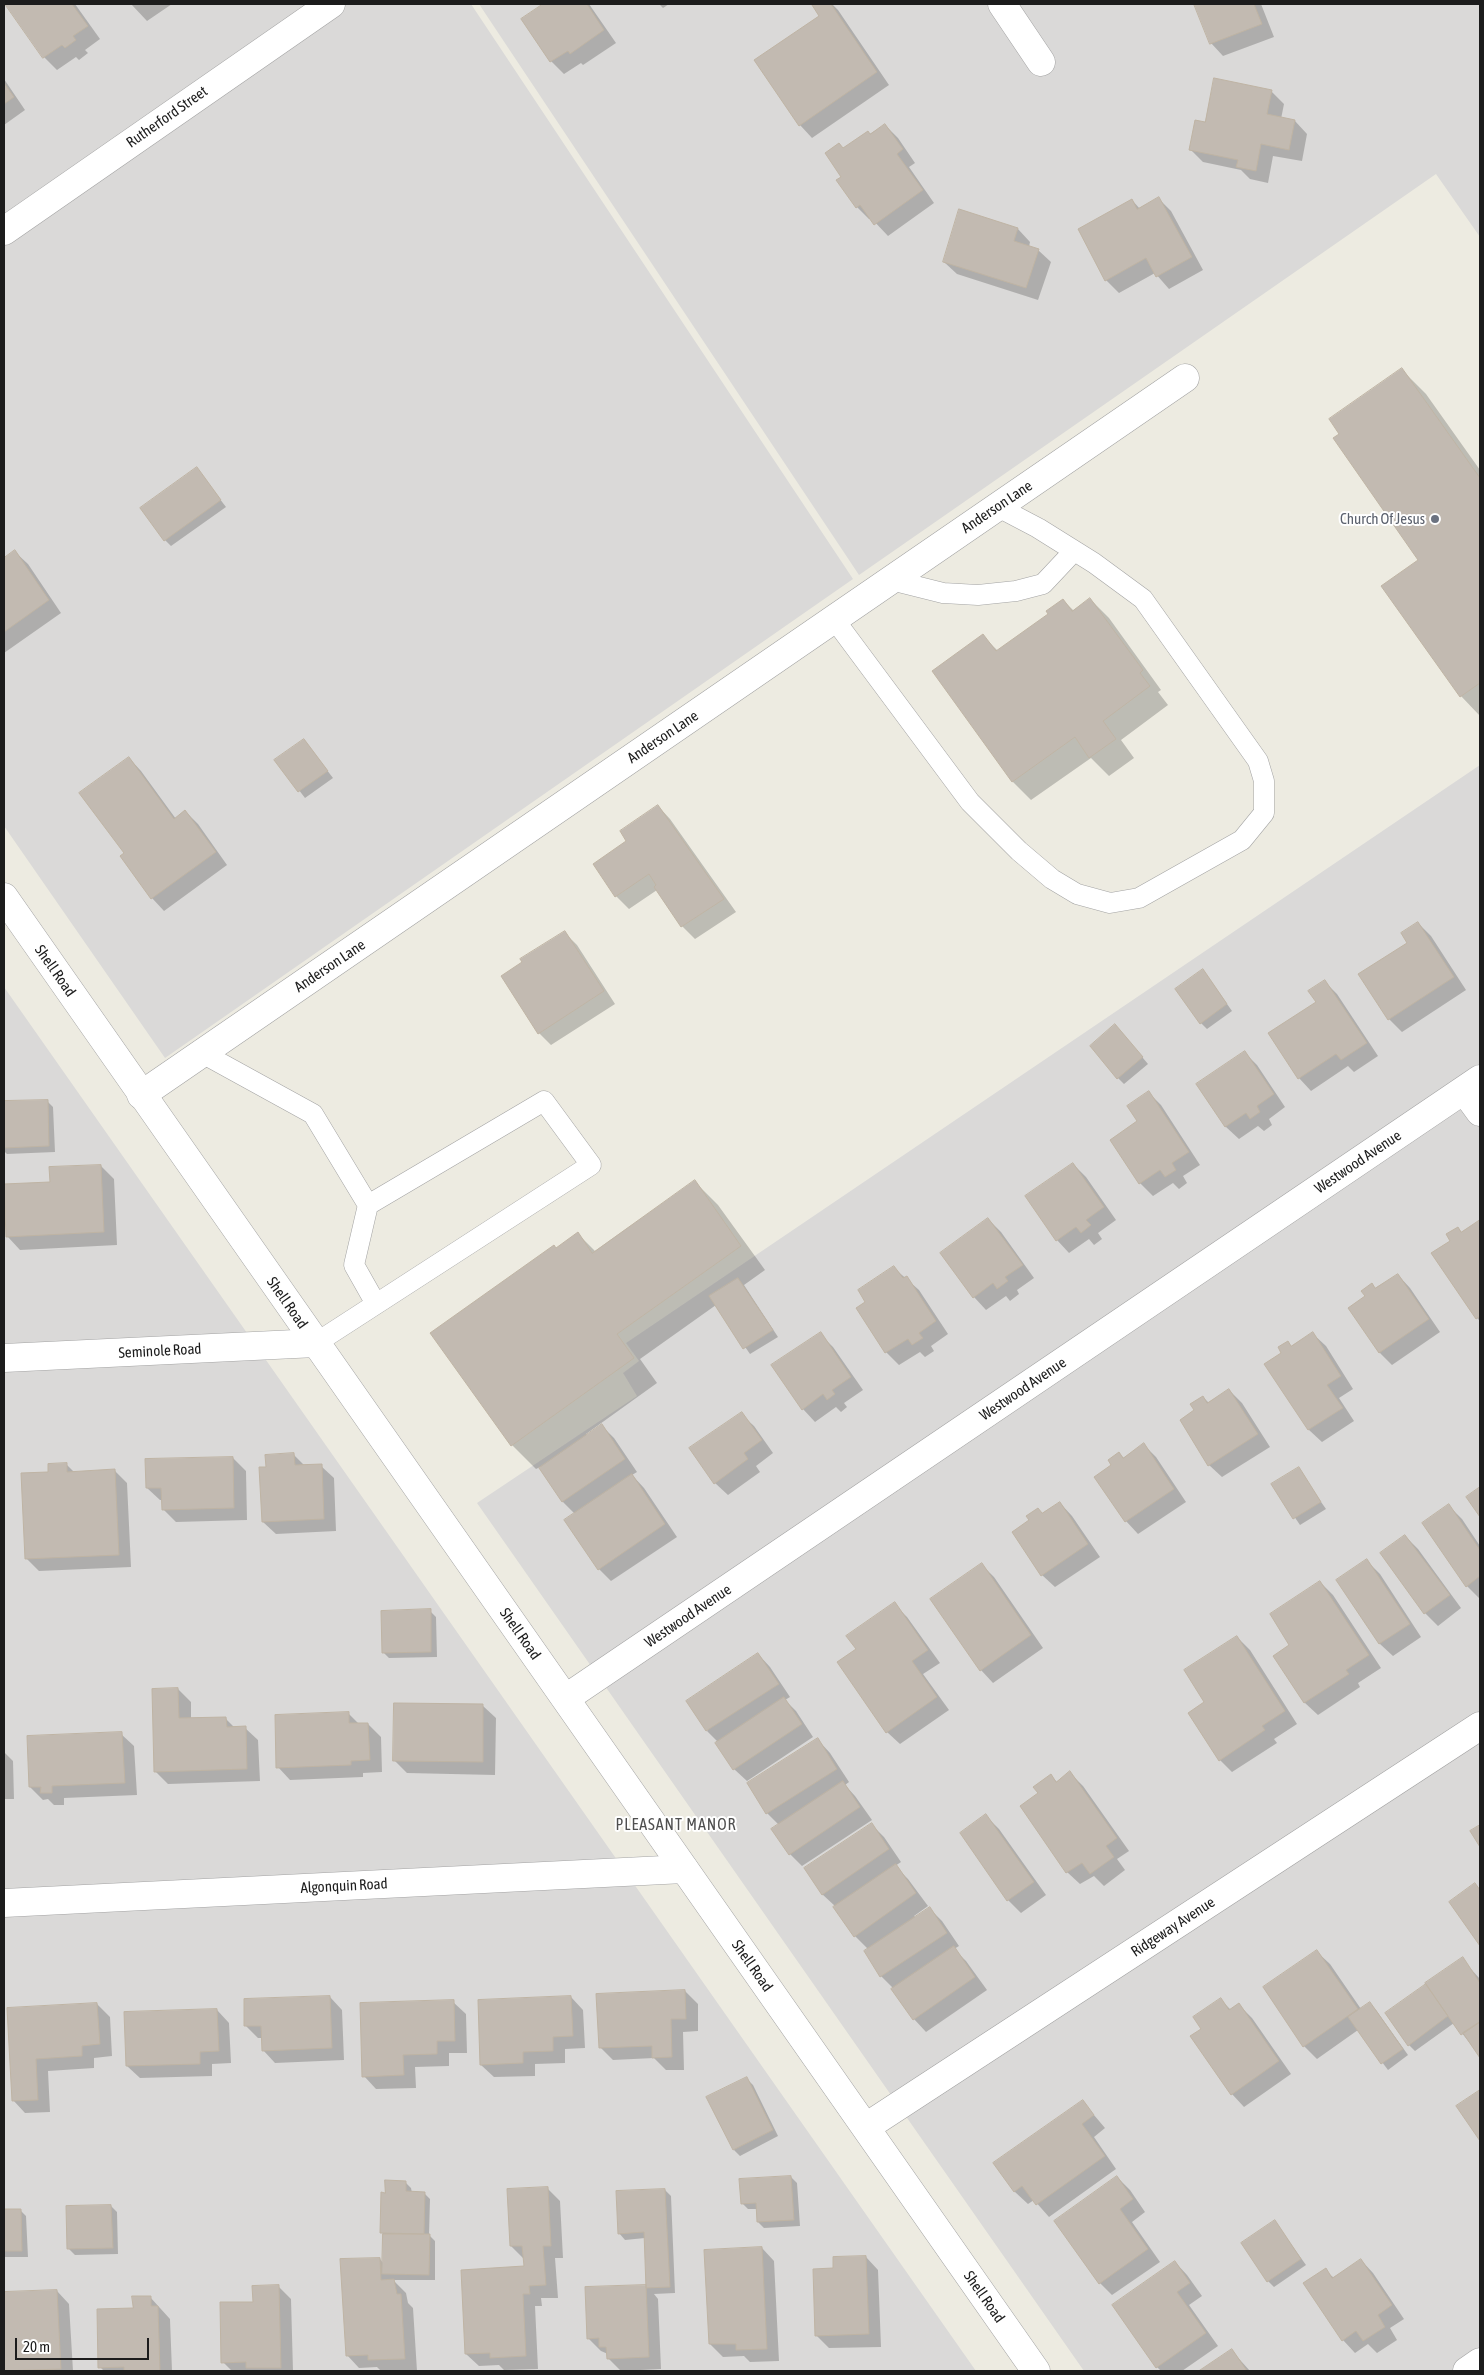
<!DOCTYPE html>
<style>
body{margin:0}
#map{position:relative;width:1484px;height:2375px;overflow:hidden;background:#edebe1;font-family:"Asap Condensed",sans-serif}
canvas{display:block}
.frame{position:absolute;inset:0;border:5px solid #1c1c1c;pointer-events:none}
.scale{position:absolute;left:15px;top:2338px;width:134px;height:22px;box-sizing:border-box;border:2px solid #1c1c1c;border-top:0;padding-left:6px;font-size:15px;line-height:18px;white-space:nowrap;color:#1c1c1c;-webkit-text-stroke:4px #fff;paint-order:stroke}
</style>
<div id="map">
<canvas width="1484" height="2375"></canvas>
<div class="frame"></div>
<div class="scale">20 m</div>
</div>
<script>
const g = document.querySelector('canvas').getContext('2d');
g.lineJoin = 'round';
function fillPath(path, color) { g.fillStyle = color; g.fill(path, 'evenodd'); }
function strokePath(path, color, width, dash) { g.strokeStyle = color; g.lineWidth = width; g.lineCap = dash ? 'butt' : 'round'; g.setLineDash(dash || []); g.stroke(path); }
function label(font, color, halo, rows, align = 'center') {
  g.font = font + ' "Asap Condensed",sans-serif'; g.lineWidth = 4; g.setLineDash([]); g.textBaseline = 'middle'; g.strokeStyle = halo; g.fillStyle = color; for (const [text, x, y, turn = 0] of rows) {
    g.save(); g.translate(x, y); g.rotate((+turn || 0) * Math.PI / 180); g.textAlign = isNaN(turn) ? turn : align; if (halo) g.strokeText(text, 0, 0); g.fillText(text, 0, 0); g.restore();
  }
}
fillPath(new Path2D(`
 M4 4H471L853 579 165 1058 4 826Z
 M479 4H1480V237L1436 174 859 575Z
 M1480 765V2371H1084L477 1503 637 1396 623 1373 639 1361 626 1343Z
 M4 987 976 2371H4Z`), '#dad9d8');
fillPath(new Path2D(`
 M7 4H75L100 39 85 50 88 53 79 60 76 57 57 70 44 57Z
 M131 4H172L147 21Z
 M545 4H589L616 43 583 65 581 63 564 74 551 61 522 19Z
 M659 4H669L663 8Z
 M816 4H832L838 10 889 85 812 138 800 125 820 16 813 5Z
 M1196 4H1261L1274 37 1223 56 1211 43Z
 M4 79 25 110 4 125Z
 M1271 91 1284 104 1281 119 1295 121 1307 134 1302 161 1273 156 1268 183 1250 179 1241 170 1203 162 1191 150 1206 123Z
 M885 125 898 138 915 163 909 167 934 203 888 236 871 218 869 219 857 207 843 177 844 149Z
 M1158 198 1171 211 1203 270 1169 289 1155 273 1119 293 1106 280 1132 200 1140 209Z
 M960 210 1018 229 1030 242 1029 247 1038 250 1051 262 1038 300 957 274 944 262Z
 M1402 370 1426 394 1480 470V716L1461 696 1420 560 1340 434Z
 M197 469 226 507 171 546 165 540Z
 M15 552 28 564 61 613 4 653V560Z
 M1090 599 1109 618 1161 690 1158 692 1168 705 1121 740 1134 758 1109 776 1091 758 1031 800 1013 782 983 636 998 651 1050 614 1063 600 1074 611Z
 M304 740 333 778 305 798 276 760Z
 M129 758 141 771 176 819 185 811 198 824 227 865 164 911 152 898 125 854Z
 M658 806 670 819 736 912 695 939 682 926 657 890 629 909 616 896 594 865 628 841Z
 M1418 923 1431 936 1466 990 1402 1032 1389 1019 1409 943Z
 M564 932 577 945 615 1004 551 1045 539 1033Z
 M1208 977 1232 1011 1207 1029 1201 1023Z
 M1325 982 1337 994 1378 1056 1354 1072 1348 1066 1311 1091 1299 1078Z
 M1121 1032 1148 1064 1124 1084 1118 1078Z
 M1245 1053 1257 1065 1285 1107 1269 1119 1272 1125 1264 1131 1258 1126 1239 1139 1226 1127 1198 1084Z
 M1149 1093 1161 1105 1200 1165 1183 1176 1187 1183 1179 1189 1173 1183 1153 1196 1140 1183 1112 1140 1139 1122Z
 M47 1101 53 1107 55 1152 7 1154 4 1151V1103Z
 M1073 1164 1086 1177 1116 1220 1098 1233 1102 1239 1094 1245 1089 1239 1069 1253 1057 1240Z
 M101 1166 114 1179 117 1245 20 1250 8 1237 51 1183Z
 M694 1181 718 1205 765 1270 744 1285 778 1337 750 1354 716 1305 640 1359 657 1383 586 1434 588 1436 602 1426 614 1438 637 1472 632 1475 644 1488 677 1537 611 1581 599 1569 575 1514 563 1502 540 1467 536 1469 512 1445 432 1334 578 1234 596 1252Z
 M988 1219 1001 1232 1034 1278 1017 1290 1019 1294 1010 1301 1006 1296 986 1310 974 1297Z
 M1480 1221V1321L1477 1318 1458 1228 1462 1233Z
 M894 1268 919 1290 948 1334 931 1346 934 1351 925 1357 920 1352 899 1365 886 1352 858 1308 867 1302Z
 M1398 1275 1410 1288 1440 1332 1392 1365 1380 1353 1376 1289Z
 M820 1334 833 1347 863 1390 844 1403 847 1407 841 1412 836 1407 815 1422 803 1409Z
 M1313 1334 1326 1346 1353 1389 1339 1398 1354 1421 1322 1442 1309 1430 1266 1364Z
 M1229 1390 1242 1403 1270 1447 1222 1477 1209 1465 1196 1411 1203 1397 1209 1403Z
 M741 1414 754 1426 773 1453 756 1466 760 1472 728 1495 715 1483Z
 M1144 1445 1156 1457 1186 1502 1138 1534 1126 1521 1113 1465 1119 1454 1124 1458Z
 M294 1455 305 1466H321L334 1478 336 1531 276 1534 263 1522 267 1468Z
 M233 1458 246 1471 247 1520 176 1522 163 1509V1500H160L147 1488Z
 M67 1465 75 1473 115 1471 127 1483 131 1567 39 1571 26 1558 49 1474Z
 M1298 1469 1326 1509 1300 1525 1273 1485Z
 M1060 1503 1072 1516 1100 1557 1055 1587 1042 1575 1030 1521Z
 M1449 1506 1462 1519 1480 1546 1479 1598 1467 1586Z
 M1405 1536 1418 1549 1461 1608 1438 1626 1425 1613 1382 1553Z
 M1367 1561 1380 1574 1421 1637 1393 1656 1380 1644 1338 1580Z
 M982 1565 994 1577 1043 1648 993 1683 981 1670Z
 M1320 1582 1333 1595 1381 1668 1358 1683 1360 1687 1318 1715 1305 1703 1275 1656 1291 1645Z
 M894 1604 907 1617 940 1663 923 1674 949 1710 900 1744 887 1732Z
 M430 1611 436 1617 437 1657 389 1658 383 1652Z
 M1237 1637 1250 1650 1297 1724 1274 1739 1277 1743 1232 1772 1220 1760 1206 1703Z
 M758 1654 770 1667 790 1697 785 1700 796 1711 813 1737 747 1781 734 1769 719 1743 707 1731Z
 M178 1689 191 1702V1719L225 1718 235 1728H245L258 1740 260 1781 168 1784 155 1771Z
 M483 1706 496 1718 495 1775 407 1773 394 1760Z
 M348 1713 359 1724H368L381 1737 382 1772 363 1773V1777L290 1780 278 1767Z
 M121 1734 134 1746 137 1795 64 1798V1805H54L48 1799 43 1800 30 1787Z
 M818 1740 830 1753 849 1782 845 1785 855 1796 872 1820 802 1866 790 1854 779 1825 767 1813Z
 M4 1752 13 1761 14 1799H4Z
 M1070 1773 1083 1786 1129 1851 1117 1859 1125 1870 1104 1886 1094 1876 1080 1884 1067 1872 1040 1794 1051 1776 1057 1782Z
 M986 1816 999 1829 1046 1895 1021 1913 1008 1900Z
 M872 1825 884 1837 901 1862 895 1866 908 1879 928 1906 914 1916 916 1918 930 1909 942 1921 959 1946 954 1949 966 1961 987 1990 926 2032 914 2019 894 1989 881 1976 868 1949 855 1936 836 1907 822 1894Z
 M1475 1885 1480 1890V1944L1451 1902Z
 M1317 1952 1330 1964 1361 2009 1370 2004 1376 2010 1408 2055 1388 2070 1358 2030 1317 2059 1304 2046 1264 1988Z
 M1462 1959 1480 1979V2056L1454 2023 1415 2051 1409 2045Z
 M685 1991 698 2004V2031L683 2032 684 2070H666L654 2058 613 2060 600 2047Z
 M330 1997 342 2010 344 2060 275 2063 263 2050 262 2038H258L246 2026Z
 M571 1997 583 2010 585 2048 565 2049V2063L535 2064V2076L494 2077 481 2065Z
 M1221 2000 1231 2010 1239 2005 1252 2018 1291 2074 1244 2107 1232 2094 1203 2029Z
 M453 2002 466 2014 467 2053H449V2066L415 2067 416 2088 376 2089 364 2076Z
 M97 2004 110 2017 112 2056 94 2058V2068L48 2071 50 2112 25 2113 13 2100 8 2009Z
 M217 2010 229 2023 231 2063 212 2064V2076L140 2078 127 2066Z
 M747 2079 753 2085 778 2136 740 2156 734 2150Z
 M1083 2102 1105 2128 1094 2137 1116 2169 1049 2217 1034 2200 1028 2204 1015 2192 995 2163Z
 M791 2177 797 2183 800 2226 764 2228 758 2222 757 2209H748L742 2203Z
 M1117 2177 1130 2190 1145 2212 1132 2222 1160 2262 1112 2295 1100 2283Z
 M405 2182 411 2188 412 2193H424L430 2199 429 2235 435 2241V2280H393L406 2293 408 2303 413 2308 417 2371H381L377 2367 359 2368 347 2355 380 2259 383 2263 382 2194H386Z
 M547 2188 560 2201 563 2258H555L558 2298H541L542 2306H535L538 2369 504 2370 499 2365 479 2366 466 2354 525 2268 524 2259 511 2246Z
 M665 2190 671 2196 675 2293 654 2294 658 2299 661 2369 621 2371 608 2358V2354L601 2351 588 2338 647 2286 645 2238 625 2240 619 2233Z
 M111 2206 117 2212 118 2254 75 2255 69 2249Z
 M4 2210H20L26 2216 28 2257H4Z
 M1275 2222 1306 2265 1274 2287 1268 2281Z
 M762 2248 774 2261 779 2361 750 2362 744 2356 723 2357 710 2344Z
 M866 2257 878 2270 881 2347 829 2348 816 2335 834 2270Z
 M1361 2260 1373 2273 1404 2319 1390 2328 1397 2340 1377 2353 1368 2344 1355 2353 1343 2340 1325 2270 1334 2278Z
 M1175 2262 1187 2275 1202 2296 1189 2305 1218 2346 1182 2371H1161L1157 2367Z
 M278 2286 291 2299 293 2371H232L223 2362 254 2303Z
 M57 2291 69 2304 73 2371H4V2294Z
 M150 2297 170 2319 172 2371H104L100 2367 134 2309Z
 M1232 2351 1250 2371H1202Z`), '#0003');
const building = new Path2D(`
 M5 4H72L88 26 73 36 76 40 65 48 62 45 43 58Z
 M543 4H587L604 30 570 54 568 51 550 62 521 19Z
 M814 4H831L877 72 799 126 754 60 819 16 812 5Z
 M1194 4H1254L1262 24 1210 44Z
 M1214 78 1272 90 1267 114 1295 120 1289 150 1261 144 1256 171 1236 167 1238 160 1189 150 1195 120 1205 122Z
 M4 83 14 97 4 104Z
 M885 124 903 149 897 154 923 190 874 225 860 205 856 208 836 180 841 177 825 153 839 143 843 148 868 131 870 134Z
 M1159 197 1192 257 1156 277 1146 258 1105 281 1078 229 1132 199 1137 209Z
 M959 209 1018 228 1014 241 1039 249 1026 288 943 262Z
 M1402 368 1480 478V683L1460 697 1381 586 1418 560 1333 438 1339 434 1329 419Z
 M197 467 221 500 164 541 140 508Z
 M15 550 49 600 4 632V558Z
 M1090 598 1143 670 1140 673 1150 686 1103 721 1116 739 1089 758 1075 737 1012 782 932 671 983 634 996 651 1048 614 1046 611 1063 599 1072 611Z
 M304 739 328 771 298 792 274 760Z
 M129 757 174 819 185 810 216 852 151 899 120 856 124 853 79 793Z
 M658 805 724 899 681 927 654 887 656 885 649 874 615 897 593 864 626 841 620 831Z
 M1418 922 1454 977 1388 1020 1358 974 1407 943 1401 933Z
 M565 931 604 991 538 1034 501 976 522 962 520 959Z
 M1203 969 1227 1004 1200 1024 1175 989Z
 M1325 980 1367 1043 1341 1060 1336 1054 1298 1079 1268 1033 1316 1002 1308 991Z
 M1115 1024 1143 1057 1117 1079 1090 1046Z
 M1245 1051 1274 1094 1257 1106 1260 1112 1250 1119 1246 1113 1225 1127 1196 1084Z
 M1149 1091 1189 1152 1172 1163 1176 1170 1165 1177 1160 1170 1139 1184 1110 1140 1137 1121 1127 1106Z
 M48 1100 49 1146 4 1148V1101Z
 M1073 1163 1104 1207 1086 1220 1091 1225 1081 1233 1076 1227 1056 1241 1025 1196Z
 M101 1165 104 1232 6 1237 4 1184 50 1182 49 1167Z
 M695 1180 741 1246 617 1334 634 1358 511 1446 430 1333 554 1245 556 1248 578 1232 592 1253Z
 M988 1218 1023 1265 1005 1277 1008 1281 997 1289 993 1283 973 1298 940 1253Z
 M1480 1220V1316L1476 1319 1431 1253 1450 1241 1446 1234 1458 1227 1461 1232Z
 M894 1266 903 1278 907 1276 936 1321 919 1333 923 1338 912 1345 908 1339 885 1353 856 1308 865 1302 858 1290Z
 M1398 1274 1429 1319 1379 1353 1348 1308 1365 1296 1361 1291 1372 1283 1375 1288Z
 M738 1278 773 1330 743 1349 709 1296Z
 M821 1332 851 1377 832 1390 835 1394 827 1400 823 1394 802 1410 771 1365Z
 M1313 1332 1341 1376 1327 1385 1343 1408 1308 1430 1264 1364 1281 1353 1278 1347 1288 1341 1291 1346Z
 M1229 1389 1258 1434 1208 1466 1180 1420 1194 1410 1190 1404 1203 1396 1207 1403Z
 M742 1412 762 1440 744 1453 748 1459 714 1484 689 1448Z
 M602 1424 625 1459 562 1502 539 1468Z
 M1144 1443 1174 1489 1125 1522 1094 1477 1111 1465 1108 1460 1119 1452 1123 1458Z
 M294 1453 295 1465 322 1464 324 1519 262 1522 259 1467H266L265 1455Z
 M233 1457 234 1508 162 1510 161 1488H146L145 1459Z
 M67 1463V1472L115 1469 119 1555 25 1559 21 1473 48 1472V1464Z
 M1299 1467 1321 1502 1293 1519 1271 1484Z
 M632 1474 665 1524 598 1570 564 1520Z
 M1480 1487V1517L1466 1497Z
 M1060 1502 1088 1544 1041 1576 1012 1532 1029 1520 1026 1516 1038 1508 1042 1513Z
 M1449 1504 1480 1550V1576L1466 1587 1422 1523Z
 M1405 1535 1450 1595 1424 1614 1380 1553Z
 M1367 1559 1410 1624 1379 1644 1336 1580Z
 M982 1563 1031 1635 980 1671 930 1599Z
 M1320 1581 1369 1655 1346 1670 1349 1674 1304 1703 1273 1656 1289 1645 1270 1614Z
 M895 1602 928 1650 912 1661 937 1697 886 1733 837 1662 856 1649 846 1636Z
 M431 1609V1652L382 1653 381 1611Z
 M1237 1636 1285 1711 1262 1726 1265 1730 1219 1761 1188 1713 1204 1702 1184 1670Z
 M758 1653 779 1684 706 1731 686 1701Z
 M178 1688 179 1718 226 1717 227 1727 246 1726 247 1769 154 1772 152 1689Z
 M784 1697 802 1724 733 1770 715 1743Z
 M394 1703 483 1704V1762L393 1761Z
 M349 1712V1723H368L370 1760 351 1761V1765L276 1768 275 1715Z
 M122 1732 125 1783 52 1786V1793H40L41 1787H29L27 1736Z
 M818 1738 837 1769 766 1814 747 1783Z
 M1070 1771 1117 1838 1106 1846 1114 1857 1090 1874 1082 1863 1066 1873 1020 1806 1038 1793 1033 1787 1051 1774 1056 1782Z
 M843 1781 860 1807 789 1855 771 1829Z
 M986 1814 1034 1882 1007 1901 960 1833Z
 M872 1823 889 1849 822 1895 804 1868Z
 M1480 1825V1847L1470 1831Z
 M896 1864 916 1893 854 1937 833 1907Z
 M1475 1883 1480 1890V1946L1449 1902Z
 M930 1907 947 1933 880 1977 864 1951Z
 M954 1946 975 1977 913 2020 891 1989Z
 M1317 1950 1358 2009 1303 2047 1263 1987Z
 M1463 1957 1480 1983V2022L1461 2035 1425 1983Z
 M1426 1984 1448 2016 1408 2046 1385 2013Z
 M685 1990 686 2019H671L672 2057 652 2058V2046L599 2048 596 1994Z
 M330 1996 332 2048 262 2051 261 2026H244V1999Z
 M571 1996 573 2036 553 2037V2051L523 2052V2063L480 2065 478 2000Z
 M1221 1998 1229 2010 1239 2003 1279 2061 1231 2095 1190 2036 1201 2029 1193 2017Z
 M454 2000 455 2041H437V2054L403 2055 404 2075 362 2077 360 2003Z
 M1370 2002 1403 2049 1381 2064 1348 2017Z
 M97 2003 100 2044 82 2046V2056L36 2059 38 2100 12 2101 7 2008Z
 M217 2009 219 2051 200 2052V2064L126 2066 124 2012Z
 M1480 2022V2058L1463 2033Z
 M747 2077 773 2130 733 2150 706 2097Z
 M1480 2090V2141L1456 2106Z
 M1083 2100 1094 2115 1082 2124 1105 2156 1036 2205 1022 2186 1014 2192 993 2163Z
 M791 2176 794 2220 757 2222 756 2203 741 2204 739 2179Z
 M1117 2176 1133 2199 1120 2209 1148 2249 1099 2284 1054 2221Z
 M385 2180 406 2181V2191L425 2192 424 2234 380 2233 381 2192 385 2193Z
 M548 2187 551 2246H543L546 2285 529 2286 530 2294H523L526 2356 490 2358V2353L465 2354 461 2270 524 2266 522 2246H510L507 2189Z
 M665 2189 670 2287 646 2288 644 2232 618 2234 616 2191Z
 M111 2205 113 2248 67 2249 66 2206Z
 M4 2209H21L22 2251H4Z
 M1275 2220 1301 2259 1267 2282 1241 2243Z
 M383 2234H430L429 2275 382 2274Z
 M762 2247 767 2349 736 2350V2344H709L704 2250Z
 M866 2256 869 2334 815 2336 813 2269 833 2268V2257Z
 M380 2258 381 2280 394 2279 397 2294H401L405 2359 368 2360V2355L346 2356 340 2259Z
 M1361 2259 1392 2305 1378 2315 1385 2327 1363 2341 1356 2331 1342 2341 1303 2283 1326 2268 1332 2278Z
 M1175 2261 1190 2283 1177 2292 1206 2333 1156 2368 1112 2305Z
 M279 2285 281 2368H246V2362L221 2363 220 2302H253L252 2286Z
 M646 2285 649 2357 607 2359 606 2347H599V2338L587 2339 585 2287Z
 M57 2290 61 2369 4 2371V2292Z
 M132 2296H151V2306H158L160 2371H124V2367L98 2368 97 2309 133 2308Z
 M1232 2349 1247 2371H1199Z`);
fillPath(building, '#c2bab1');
strokePath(building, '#bfb4a4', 1);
const service = new Path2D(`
 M891 580 943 593 978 595 1016 591 1043 584 1074 551
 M834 619 970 802 1019 851 1052 879 1077 894 1110 903 1139 898 1242 840 1264 813V781L1258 761 1143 599 1094 563 1038 528 998 507
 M202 1053 313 1114 368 1205
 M316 1343 591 1165 544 1101 368 1205 354 1265 376 1304`);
const minor = new Path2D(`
 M1002 4 1041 62
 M4 231 331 4
 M1464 1090 1480 1112
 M141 1095 1185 378
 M4 1358 316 1343
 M566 1698 1480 1079
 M4 1903 684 1869
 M866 2127 1480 1726
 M1467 2371 1480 2362`);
const tertiary = new Path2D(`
 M4 897 1036 2371`);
strokePath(service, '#a3a3a3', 21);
strokePath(minor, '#a3a3a3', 29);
strokePath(tertiary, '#a3a3a3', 29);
strokePath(service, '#fff', 20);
strokePath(minor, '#fff', 28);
strokePath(tertiary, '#fff', 28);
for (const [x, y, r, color] of [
 [1435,519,5,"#6b7280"]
]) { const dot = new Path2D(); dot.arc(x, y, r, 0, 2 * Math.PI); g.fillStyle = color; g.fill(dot); strokePath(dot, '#fff', 2); }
label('15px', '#1c1c1c', '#fff', [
 ["Rutherford Street",167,117,-35],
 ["Anderson Lane",997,507,-34],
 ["Anderson Lane",663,737,-34],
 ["Anderson Lane",330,966,-34],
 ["Shell Road",55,971,55],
 ["Westwood Avenue",1358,1162,-34],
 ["Shell Road",287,1303,55],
 ["Seminole Road",160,1351,-3],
 ["Westwood Avenue",1023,1389,-34],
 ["Westwood Avenue",688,1616,-34],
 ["Shell Road",520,1634,55],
 ["Algonquin Road",344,1886,-3],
 ["Ridgeway Avenue",1173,1927,-33],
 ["Shell Road",752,1966,55],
 ["Shell Road",984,2297,55]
]);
label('15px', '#5b616d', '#fff', [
 ["Church Of Jesus",1425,519]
], 'right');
g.letterSpacing = '1px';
label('16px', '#4f4f4f', '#fff', [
 ["PLEASANT MANOR",676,1825]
]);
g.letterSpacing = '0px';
</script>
